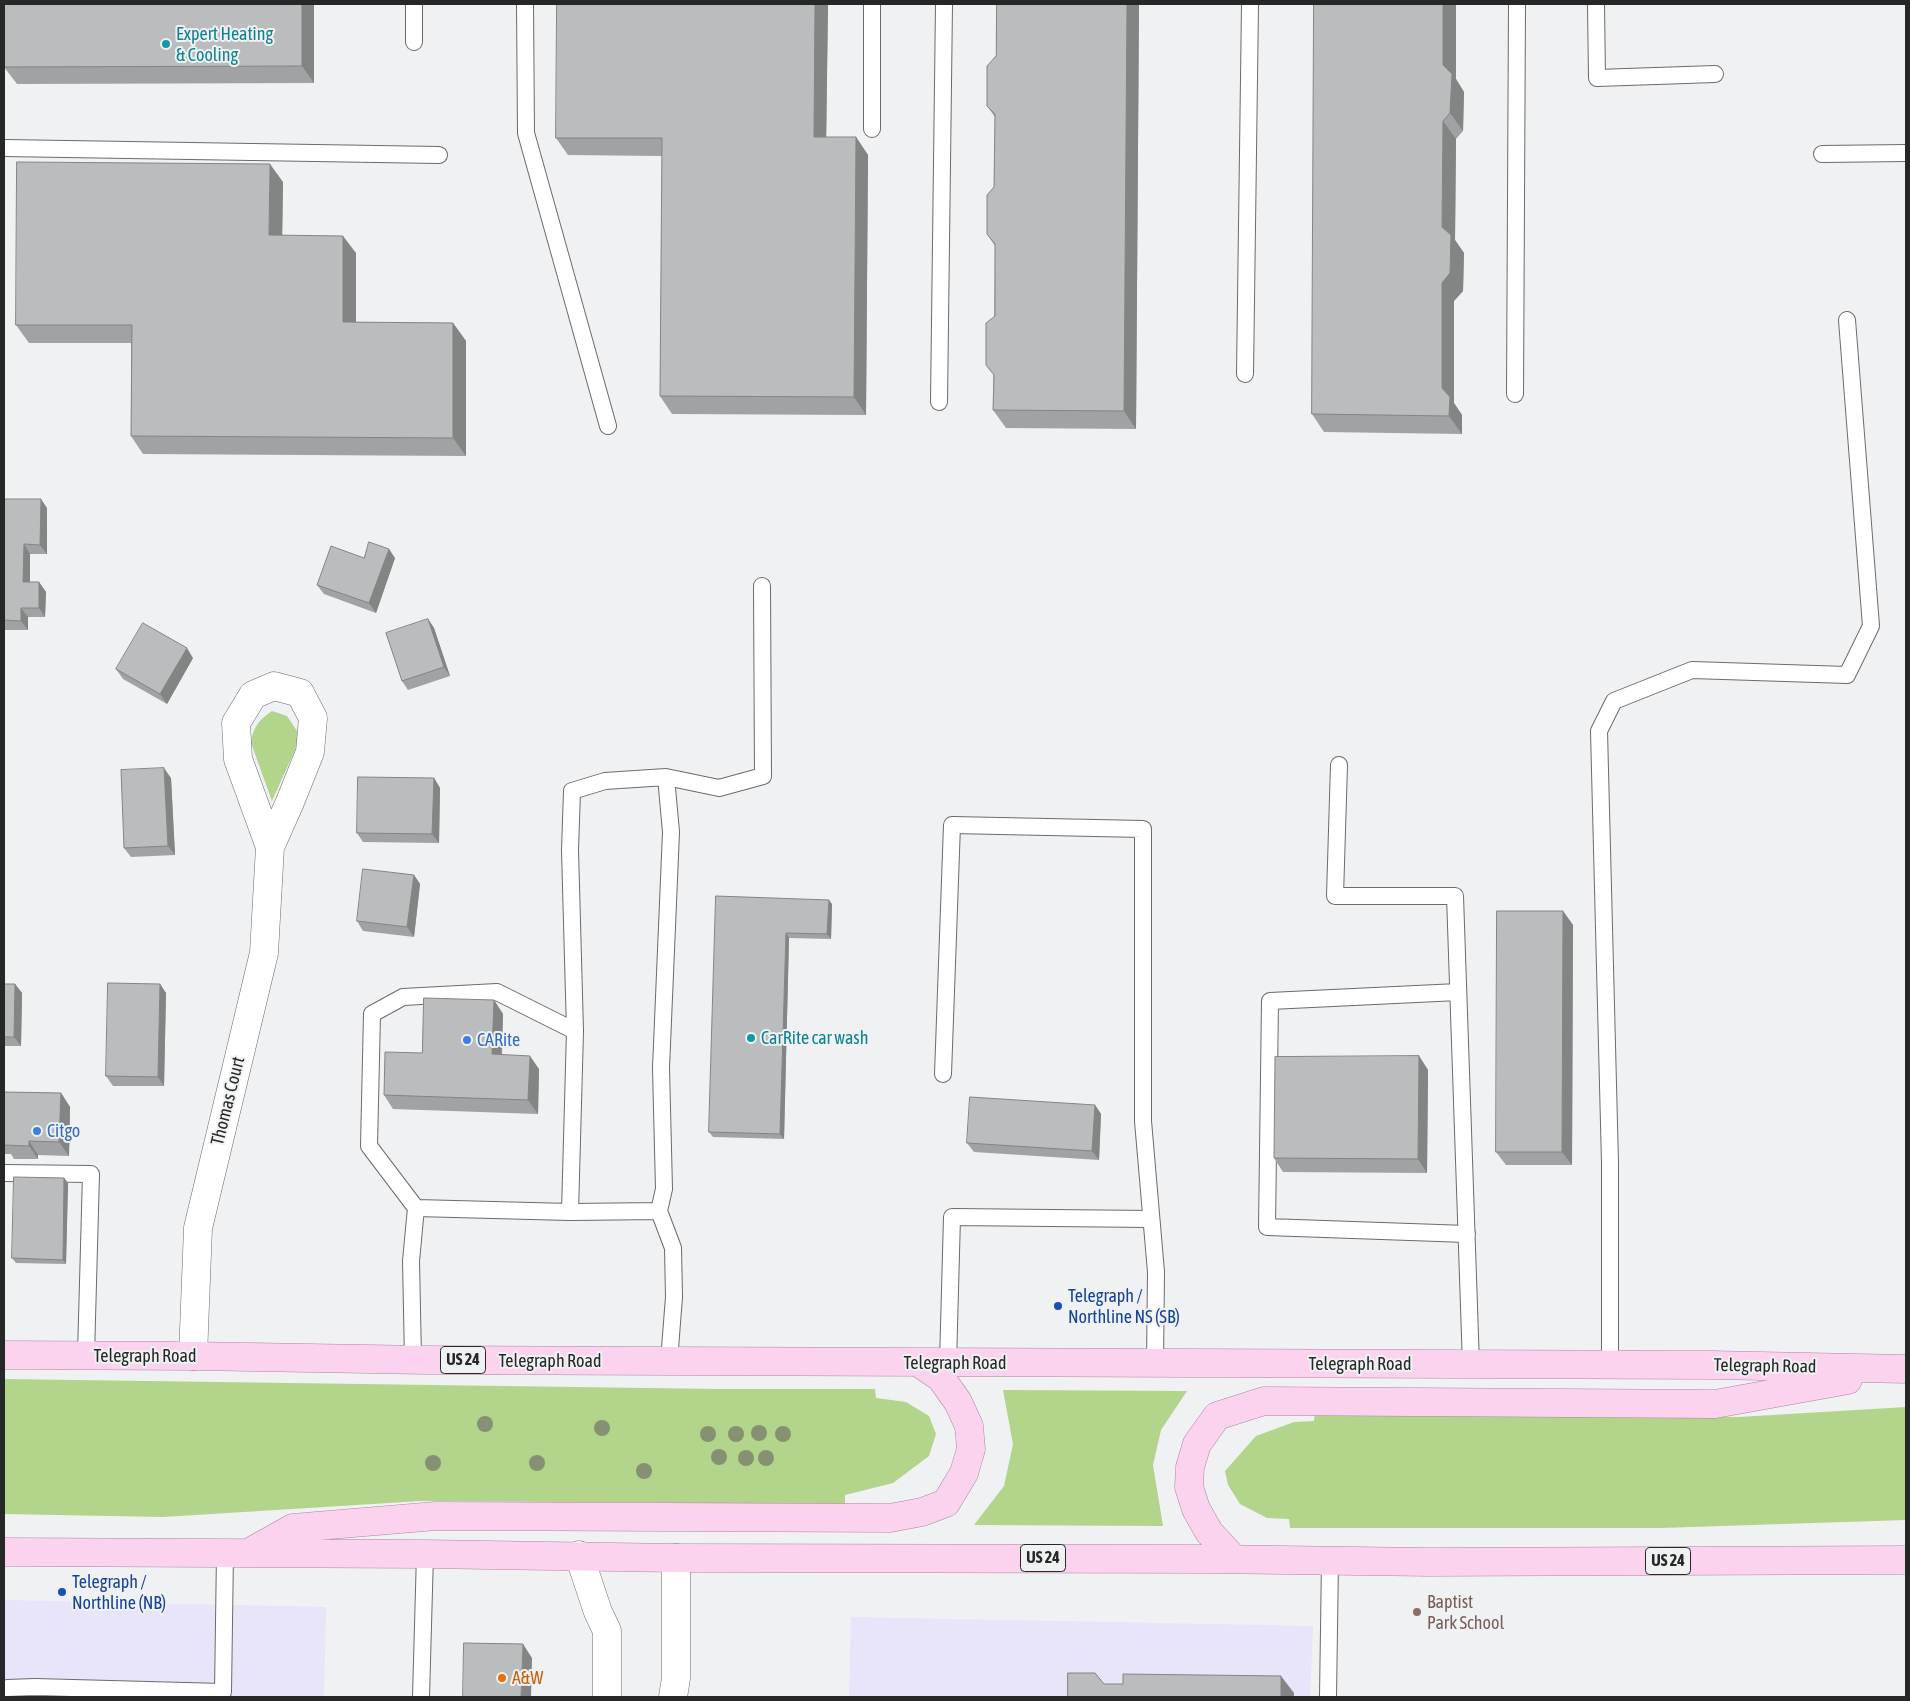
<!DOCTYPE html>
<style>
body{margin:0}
#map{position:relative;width:1910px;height:1701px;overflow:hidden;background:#f0f1f2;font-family:"Asap Condensed",sans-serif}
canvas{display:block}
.frame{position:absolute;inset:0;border:5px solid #262727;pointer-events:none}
</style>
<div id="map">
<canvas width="1910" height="1701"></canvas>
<div class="frame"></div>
</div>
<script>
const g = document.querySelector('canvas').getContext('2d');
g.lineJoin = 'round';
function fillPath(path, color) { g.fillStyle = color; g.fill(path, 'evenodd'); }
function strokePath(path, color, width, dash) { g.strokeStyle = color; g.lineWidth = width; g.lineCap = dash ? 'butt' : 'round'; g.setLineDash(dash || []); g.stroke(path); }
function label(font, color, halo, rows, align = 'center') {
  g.font = font + ' "Asap Condensed",sans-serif'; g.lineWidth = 4; g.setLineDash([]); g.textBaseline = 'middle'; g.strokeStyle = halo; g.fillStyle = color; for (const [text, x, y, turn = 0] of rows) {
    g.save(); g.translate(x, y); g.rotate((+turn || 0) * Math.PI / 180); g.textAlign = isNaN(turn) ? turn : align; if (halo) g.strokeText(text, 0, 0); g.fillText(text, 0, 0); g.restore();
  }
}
fillPath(new Path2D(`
 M4 1600 326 1607 324 1697H4Z
 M851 1617 1313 1626 1310 1697H849Z`), '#e8e4fa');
fillPath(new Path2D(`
 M272 711 287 716 299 734 295 750 272 801 251 743C254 726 258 721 272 711Z
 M4 1379 718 1389H875L876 1398 906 1402 929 1416 936 1434 929 1456 893 1483 845 1495V1504L421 1501 163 1517 4 1514Z
 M1003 1390 1187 1391 1161 1430 1153 1465 1163 1526 974 1525 1004 1486 1013 1444Z
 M1906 1407V1520L1660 1528H1290L1289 1519 1267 1518 1240 1504 1228 1485 1225 1471 1256 1436 1294 1422 1314 1421 1315 1412 1739 1417Z`), '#b2d48b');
const lane = new Path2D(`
 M414 4V42
 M525 4 526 133 608 426
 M1596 4 1597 78 1715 74
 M872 129V4
 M4 148 439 155
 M1822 154 1906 153
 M1245 374 1250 4
 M1515 394 1517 4
 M939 402 944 4
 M1339 765 1335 896H1455L1471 1365
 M1458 992 1270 1001 1267 1227 1467 1234
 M575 1031 570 850 572 791 605 781 666 777 719 788 763 776 762 586
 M943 1074 952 825 1143 829V1121L1156 1272 1155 1363
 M4 1173 91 1174 86 1355
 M659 1211 673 1248 674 1297 669 1361
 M570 1212 659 1211 664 1189 661 1068 671 832 666 777
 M413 1359 411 1261 416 1208 570 1212 575 1031 497 992 403 997 372 1014 369 1146 416 1208
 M948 1363 952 1217 1151 1219
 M1610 1365V1163L1599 731 1614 701 1692 670 1847 675 1871 626 1847 320
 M4 1691 7 1688 35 1687 223 1692 225 1553
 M421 1697 425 1554
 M1328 1697 1330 1560`);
const street = new Path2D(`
 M193 1356 198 1228 264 953 270 847 290 802 310 752 313 718 300 693 274 686 253 695 236 723 238 759 270 847
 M579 1555 598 1612 607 1631V1697
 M673 1697 676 1678V1558`);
const primary = new Path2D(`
 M4 1355 193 1356 426 1360 669 1361 1712 1365 1906 1369
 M4 1552 425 1554 676 1558 1209 1559 1429 1562 1906 1560
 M250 1552 293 1528 436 1516 890 1518 922 1512 946 1503 964 1473 971 1449 969 1426 958 1402 941 1378 919 1363
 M1234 1559 1209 1532 1196 1509 1189 1487 1190 1467 1197 1444 1217 1416 1264 1401 1715 1404 1848 1380`);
strokePath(lane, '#6b6b6d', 18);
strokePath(street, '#6b6b6d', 29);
strokePath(primary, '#af83a1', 29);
strokePath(lane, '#fff', 16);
strokePath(street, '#fff', 28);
strokePath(primary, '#fbd3ee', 28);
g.fillStyle = '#859172';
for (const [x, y] of [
 [485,1424],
 [602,1428],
 [759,1433],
 [708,1434],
 [736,1434],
 [783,1434],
 [719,1457],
 [746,1458],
 [766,1458],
 [433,1463],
 [537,1463],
 [644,1471]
]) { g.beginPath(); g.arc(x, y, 8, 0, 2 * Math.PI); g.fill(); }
fillPath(new Path2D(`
 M314 4V83L17 84 4 67Z
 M828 4 826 137H856L868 155 866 415 672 414 660 396 662 156 568 155 556 138Z
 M997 4H1139L1136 429 1006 428 993 410 995 246 987 234 994 187 995 117 987 106 996 56Z
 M1314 4H1456V79L1464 92 1463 131 1456 139 1455 240 1464 253 1463 291 1454 301V403L1462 415V434L1324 432 1312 414Z
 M283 182 282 235 356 253V322L453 323 466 341V456L143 454 131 436V343H29L16 325Z
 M4 499 47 508V554H30V582H39L46 592 45 617H28V630H4Z
 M364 558H395L376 613 324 594 317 585Z
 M428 619 434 628 450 676 408 690 402 681Z
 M193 658 167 704 123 679 116 669Z
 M171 778 175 855 131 857 124 848Z
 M434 778 440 788 439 843 363 842 357 833Z
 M414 875 420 884 414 937 363 931 357 921Z
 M716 896 832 904 831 939 789 938 784 1139 713 1137 709 1132Z
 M1563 911 1573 925 1572 1165H1506L1496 1152Z
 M4 984H15L22 993 21 1046H4Z
 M160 984 166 993 164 1086H113L106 1076Z
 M494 1000 503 1014 502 1055 539 1069 538 1114 393 1109 384 1095 422 1053Z
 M1419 1056 1428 1070 1427 1173 1283 1172 1274 1158Z
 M4 1092 61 1093 70 1107 69 1156 38 1155V1159H14L11 1154H4Z
 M1095 1105 1101 1114 1099 1160 974 1152 967 1143Z
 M64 1178 68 1183 66 1264 16 1263 12 1258Z`), '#a1a2a3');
fillPath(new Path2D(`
 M302 4H314V83L302 66Z
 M815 4H828L826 155 814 137Z
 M1127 4H1139L1136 429 1124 411Z
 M1443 4H1456V79L1464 92 1463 131 1450 113 1443 65Z
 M1443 121 1456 139 1455 240 1464 253 1463 291 1454 301V403L1462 415V434L1449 416 1442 388V283Z
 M856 137 868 155 866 415 854 397Z
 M270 164 283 182 282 253 269 235Z
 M343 236 356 253V340L343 322Z
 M453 323 466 341V456L453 438Z
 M4 420 5 422 4 464Z
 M41 499 47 508V554L40 545Z
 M24 544 30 554V591L23 582Z
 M389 549 395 558 376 613 369 603Z
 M39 582 46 592 45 617 39 608Z
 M21 608 28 617V630L21 621Z
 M428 619 434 628 450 676 444 667Z
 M187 648 193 658 167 704 160 694Z
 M164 768 171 778 175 855 168 846Z
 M434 778 440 788 439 843 432 834Z
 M414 875 420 884 414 937 407 927Z
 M829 900 832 904 831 939 827 934Z
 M1563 911 1573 925 1572 1165 1562 1152Z
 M786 933 789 938 784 1139 780 1134Z
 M15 984 22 993 21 1046 14 1037Z
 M160 984 166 993 164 1086 158 1077Z
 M494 1000 503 1014 501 1068 492 1054Z
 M530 1056 539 1069 538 1114 528 1100Z
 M1419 1056 1428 1070 1427 1173 1418 1159Z
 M61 1093 70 1107 69 1156 59 1142Z
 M1095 1105 1101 1114 1099 1160 1092 1151Z
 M29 1141 38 1155V1159L29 1146Z
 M64 1178 68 1183 66 1264 63 1260Z
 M523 1644 532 1658 531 1697H521Z
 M1281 1676 1294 1693V1697H1281Z`), '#838484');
const building = new Path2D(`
 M4 4H302V66L4 67Z
 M557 4H815L814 137H856L854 397 660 396 662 138H556Z
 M997 4H1127L1124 411 993 410 994 375 986 365V323L995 316V244L987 234V195L994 187 995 114 987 106V66L996 56Z
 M1314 4H1443V65L1452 74 1450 113 1443 121 1442 227 1451 235 1450 273 1442 283V388L1450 397 1449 416 1312 414Z
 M17 162 270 164 269 235 343 236V322L453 323V438L131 436 132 325H16Z
 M4 499H41L40 545 24 544 23 582H39V608H21V621L4 620Z
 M369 542 389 549 369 603 317 585 331 546 364 558Z
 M428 619 444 667 402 681 386 633Z
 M143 623 187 648 160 694 116 669Z
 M164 768 168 846 124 848 121 770Z
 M358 777 434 778 432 834 357 833Z
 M363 869 414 875 407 927 357 921Z
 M716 896 829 900 827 934 786 933 780 1134 709 1132Z
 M1497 911H1563L1562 1152H1496Z
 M108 983 160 984 158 1077 106 1076Z
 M4 984H15L14 1037H4Z
 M424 998 494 1000 492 1054 530 1056 528 1100 384 1095 385 1052 422 1053Z
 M1419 1056 1418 1159 1274 1158 1275 1057Z
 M4 1092 61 1093 59 1142 29 1141V1146L4 1145Z
 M970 1097 1095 1105 1092 1151 967 1143Z
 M14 1177 64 1178 63 1260 12 1258Z
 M464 1643 523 1644 521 1697H463Z
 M1068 1673H1095L1104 1684H1123V1674L1281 1676V1697H1068Z`);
fillPath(building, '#bbbcbd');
strokePath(building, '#838484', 1);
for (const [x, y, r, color] of [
 [166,44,5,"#0f9aa8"],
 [751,1038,5,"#0f9aa8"],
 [467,1040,5,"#3f7fe0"],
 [37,1131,5,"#3f7fe0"],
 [1058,1306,5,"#1a4fb4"],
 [62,1592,5,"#1a4fb4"],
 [1417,1612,5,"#8d6e63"],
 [502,1678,5,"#e8710a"]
]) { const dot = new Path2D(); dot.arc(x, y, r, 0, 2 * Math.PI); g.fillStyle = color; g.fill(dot); strokePath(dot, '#f0f1f2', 2); }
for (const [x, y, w] of [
 [463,1360,45],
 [1043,1558,45],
 [1668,1561,45]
]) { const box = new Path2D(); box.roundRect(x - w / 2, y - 13.5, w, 27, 4); g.fillStyle = '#f0f1f2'; g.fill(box); strokePath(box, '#262727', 1); }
label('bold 16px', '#262727', null, [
 ["US 24",463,1360],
 ["US 24",1043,1558],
 ["US 24",1668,1561]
]);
label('18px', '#0d838f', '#f0f1f2', [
 ["Expert Heating",176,34],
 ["& Cooling",176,55],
 ["CarRite car wash",761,1038]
], 'left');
label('18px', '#366cbe', '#f0f1f2', [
 ["CARite",477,1040],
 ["Citgo",47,1131]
], 'left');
label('18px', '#262727', '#f0f1f2', [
 ["Thomas Court",228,1101,-76],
 ["Telegraph Road",145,1356],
 ["Telegraph Road",550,1361],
 ["Telegraph Road",955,1363],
 ["Telegraph Road",1360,1364],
 ["Telegraph Road",1765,1366,1]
]);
label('18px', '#164399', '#f0f1f2', [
 ["Telegraph /",1068,1296],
 ["Northline NS (SB)",1068,1317],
 ["Telegraph /",72,1582],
 ["Northline (NB)",72,1603]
], 'left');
label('18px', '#785e54', '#f0f1f2', [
 ["Baptist",1427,1602],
 ["Park School",1427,1623]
], 'left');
label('18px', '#c56008', '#f0f1f2', [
 ["A&W",512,1678]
], 'left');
</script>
